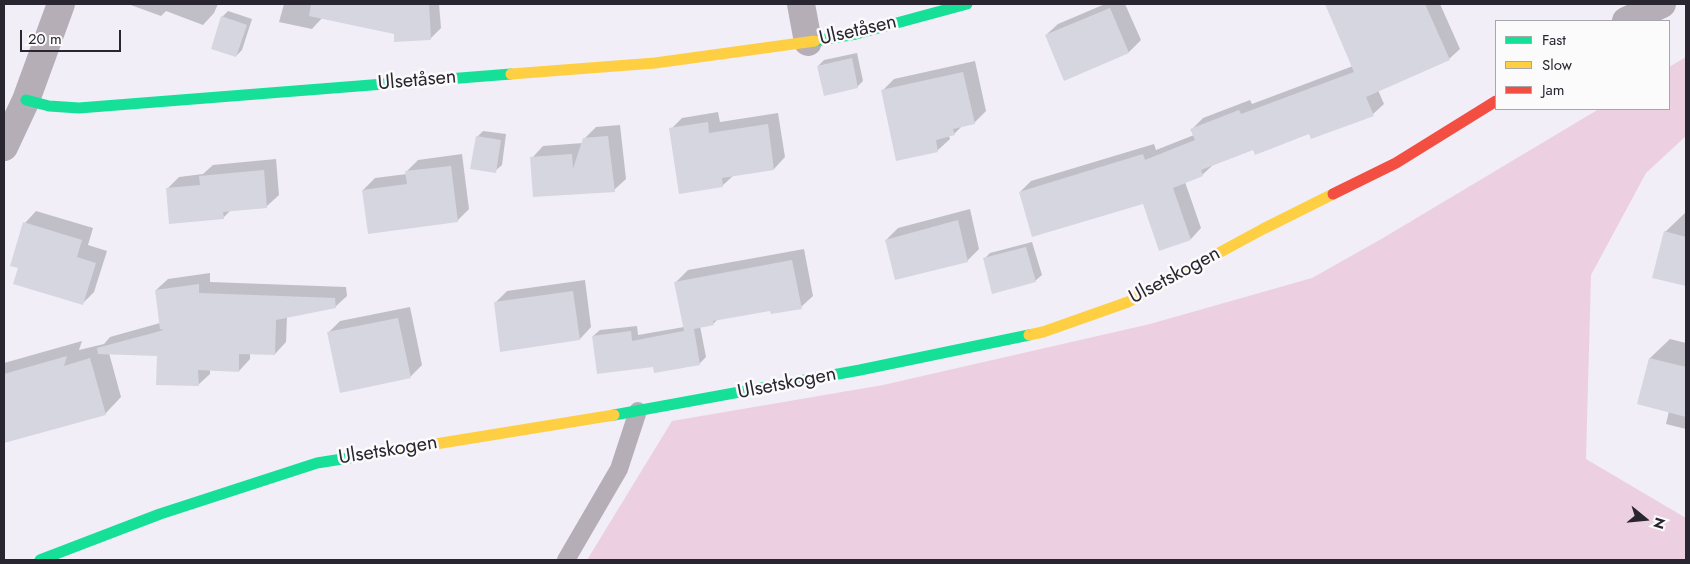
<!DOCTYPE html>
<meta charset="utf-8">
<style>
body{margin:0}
#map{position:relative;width:1690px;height:564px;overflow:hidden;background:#f1eef8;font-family:Jost,sans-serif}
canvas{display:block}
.frame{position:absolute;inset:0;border:5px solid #2a2631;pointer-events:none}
.legend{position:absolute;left:1495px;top:20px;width:175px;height:90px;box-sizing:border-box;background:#fbfbfb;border:1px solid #a7a6aa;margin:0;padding:6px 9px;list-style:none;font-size:15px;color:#2a2631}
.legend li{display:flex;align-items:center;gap:10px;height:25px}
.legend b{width:25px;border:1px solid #a7a6aa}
.north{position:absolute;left:1620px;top:494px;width:50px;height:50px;-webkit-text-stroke:4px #fbfbfb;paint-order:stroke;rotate:107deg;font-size:14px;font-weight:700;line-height:20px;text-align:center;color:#2a2631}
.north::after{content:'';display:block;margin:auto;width:18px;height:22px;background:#2a2631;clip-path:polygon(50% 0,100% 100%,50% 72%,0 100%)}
.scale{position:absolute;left:20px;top:30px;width:101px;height:22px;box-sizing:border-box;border:2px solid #2a2631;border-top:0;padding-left:6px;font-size:15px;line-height:18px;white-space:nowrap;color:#2a2631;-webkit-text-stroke:4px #fbfbfb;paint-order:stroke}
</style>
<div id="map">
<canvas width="1690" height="564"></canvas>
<div class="frame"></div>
<ul class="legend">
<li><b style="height:6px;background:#16e098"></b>Fast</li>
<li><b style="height:6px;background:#ffcf43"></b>Slow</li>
<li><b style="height:6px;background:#f24e42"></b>Jam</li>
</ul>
<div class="north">N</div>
<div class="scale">20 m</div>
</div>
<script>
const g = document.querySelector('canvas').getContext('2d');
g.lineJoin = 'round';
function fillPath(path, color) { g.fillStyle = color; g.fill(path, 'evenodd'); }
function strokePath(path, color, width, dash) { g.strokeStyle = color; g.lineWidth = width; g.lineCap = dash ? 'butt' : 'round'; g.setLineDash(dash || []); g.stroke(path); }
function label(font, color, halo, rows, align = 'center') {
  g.font = font + ' Jost,sans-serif'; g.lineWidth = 5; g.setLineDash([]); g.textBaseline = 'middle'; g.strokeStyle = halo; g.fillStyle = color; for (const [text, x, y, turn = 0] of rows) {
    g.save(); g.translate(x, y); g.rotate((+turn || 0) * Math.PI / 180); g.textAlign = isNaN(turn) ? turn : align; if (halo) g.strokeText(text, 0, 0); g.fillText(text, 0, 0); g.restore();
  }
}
fillPath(new Path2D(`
 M1686 57V136L1646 173 1591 275 1586 459 1686 518V560H587L672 421 883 385 1150 324 1312 278 1383 238 1599 109H1669V67Z`), '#ecd0e1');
fillPath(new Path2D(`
 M128 4H218L214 13 203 25 166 11 161 16Z
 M284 4H439L441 28 431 38 395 33 323 17 312 29 279 22Z
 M1105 4H1125L1141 40 1129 52 1046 35 1058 24Z
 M1326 4H1440L1460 49 1449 59 1378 90 1384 104 1373 114 1311 138 1310 133 1254 149 1213 165 1202 175 1185 182 1201 228 1191 239 1144 202 1020 192 1031 181 1154 144 1156 150 1194 135 1192 129 1203 118 1250 100 1252 104 1353 66Z
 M228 11 252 19 242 50 236 56 222 17Z
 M857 53 863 81 857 87 818 66 824 60Z
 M975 61 986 111 974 123 963 125 954 134 949 136 950 139 938 150 897 159 882 91 894 79Z
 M718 112 720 122 778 113 785 157 774 169 734 175 722 186 671 129 682 118Z
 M620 125 626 179 614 190 532 158 543 146 583 143 584 139 596 127Z
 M483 131 506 134 502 165 495 171 477 137Z
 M462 154 469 209 457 221 363 190 375 178 407 174 406 172 418 160Z
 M276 159 279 195 267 206 231 210 223 218 167 189 179 177 203 174 213 165Z
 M970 209 979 249 967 261 886 240 898 228Z
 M36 211 93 228 88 245 107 251 94 292 82 304 19 267 25 223Z
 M1685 213H1686V285L1654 277 1665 232Z
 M1032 242 1042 275 1035 281 984 259 990 253Z
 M804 249 813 296 801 307 771 309 718 319 713 324 700 326 706 357 700 363 655 371 654 366 593 336 600 330 637 326 638 335 684 327 676 282 688 270Z
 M210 273V282L346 287 347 296 335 307 287 317 286 342 275 354 250 353V359L239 371 210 369V374L198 385 158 355 109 353 121 397 105 414 4 442V363L82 341 79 350 104 344 110 337 160 323 156 290 168 279Z
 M585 280 591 327 580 339 495 303 507 291Z
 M410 307 422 365 410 377 328 333 340 321Z
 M1670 339 1686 343V429L1666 424 1669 411 1639 404 1650 358Z`), '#0003');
fillPath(new Path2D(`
 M311 4H429L431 40 394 42V34L309 16Z
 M1325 4H1425L1450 60 1366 97 1374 116 1311 139 1309 134 1255 155 1253 150 1201 170 1203 176 1173 188 1191 240 1159 251 1143 204 1032 237 1019 192 1143 154 1145 160 1195 140 1190 129 1239 110 1241 114 1354 72Z
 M1110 8 1129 53 1064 81 1045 35Z
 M221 16 247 25 236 57 211 49Z
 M852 58 858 88 824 96 817 66Z
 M963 72 975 124 953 129 955 135 936 140 938 152 896 161 881 90Z
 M708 122 709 133 768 124 774 170 722 178 723 187 679 194 669 128Z
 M476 136 501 140 496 173 470 169Z
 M608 136 615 192 533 197 530 157 572 154 573 169 583 138Z
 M451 166 458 222 368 234 362 190 407 184 405 171Z
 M264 170 267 208 223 212 224 219 169 224 166 188 200 185 199 176Z
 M958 220 968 262 895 280 885 240Z
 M23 222 82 240 77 257 96 263 83 305 13 284 18 268 10 266Z
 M1664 231 1686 237V286L1652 278Z
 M1026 247 1036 282 992 294 983 258Z
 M792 260 802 309 771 314 770 311 713 321 714 325 684 331 674 282Z
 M199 284V293L335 298 336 308 276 320 275 355 239 354V372L198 370 199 386 156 385 157 356 98 354 97 348 164 330 160 329 155 290Z
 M573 291 580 340 500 352 494 302Z
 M398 318 411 378 340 393 327 332Z
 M694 329 700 365 654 373 653 367 597 374 592 336 631 331 632 341Z
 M67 356 64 366 90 358 106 415 4 443V374Z
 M1649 358 1686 367V417L1637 404Z`), '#d6d6e1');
strokePath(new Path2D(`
 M566 560 619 469 638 411`), '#b5aeb7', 18);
strokePath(new Path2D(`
 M801 4 808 42
 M1626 21 1662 4
 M4 147 26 100 61 4`), '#b5aeb7', 28);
strokePath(new Path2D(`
 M815 41 856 34 967 4
 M26 100 49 106 79 108 511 74
 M614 415 860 370 1029 335
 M40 560 160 514 317 463 380 453`), '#16e098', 11);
strokePath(new Path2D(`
 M511 74 655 63 815 41
 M1029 335 1043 332 1128 302 1263 229 1333 194
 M380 453 614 415`), '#ffcf43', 11);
strokePath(new Path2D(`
 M1333 194 1396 163 1496 101`), '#f24e42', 11);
label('20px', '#2a2631', '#fbfbfb', [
 ["Ulsetåsen",858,31,-13],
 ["Ulsetåsen",417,81,-5],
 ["Ulsetskogen",1175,276,-28],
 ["Ulsetskogen",787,384,-11],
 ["Ulsetskogen",388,451,-9]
]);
</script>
